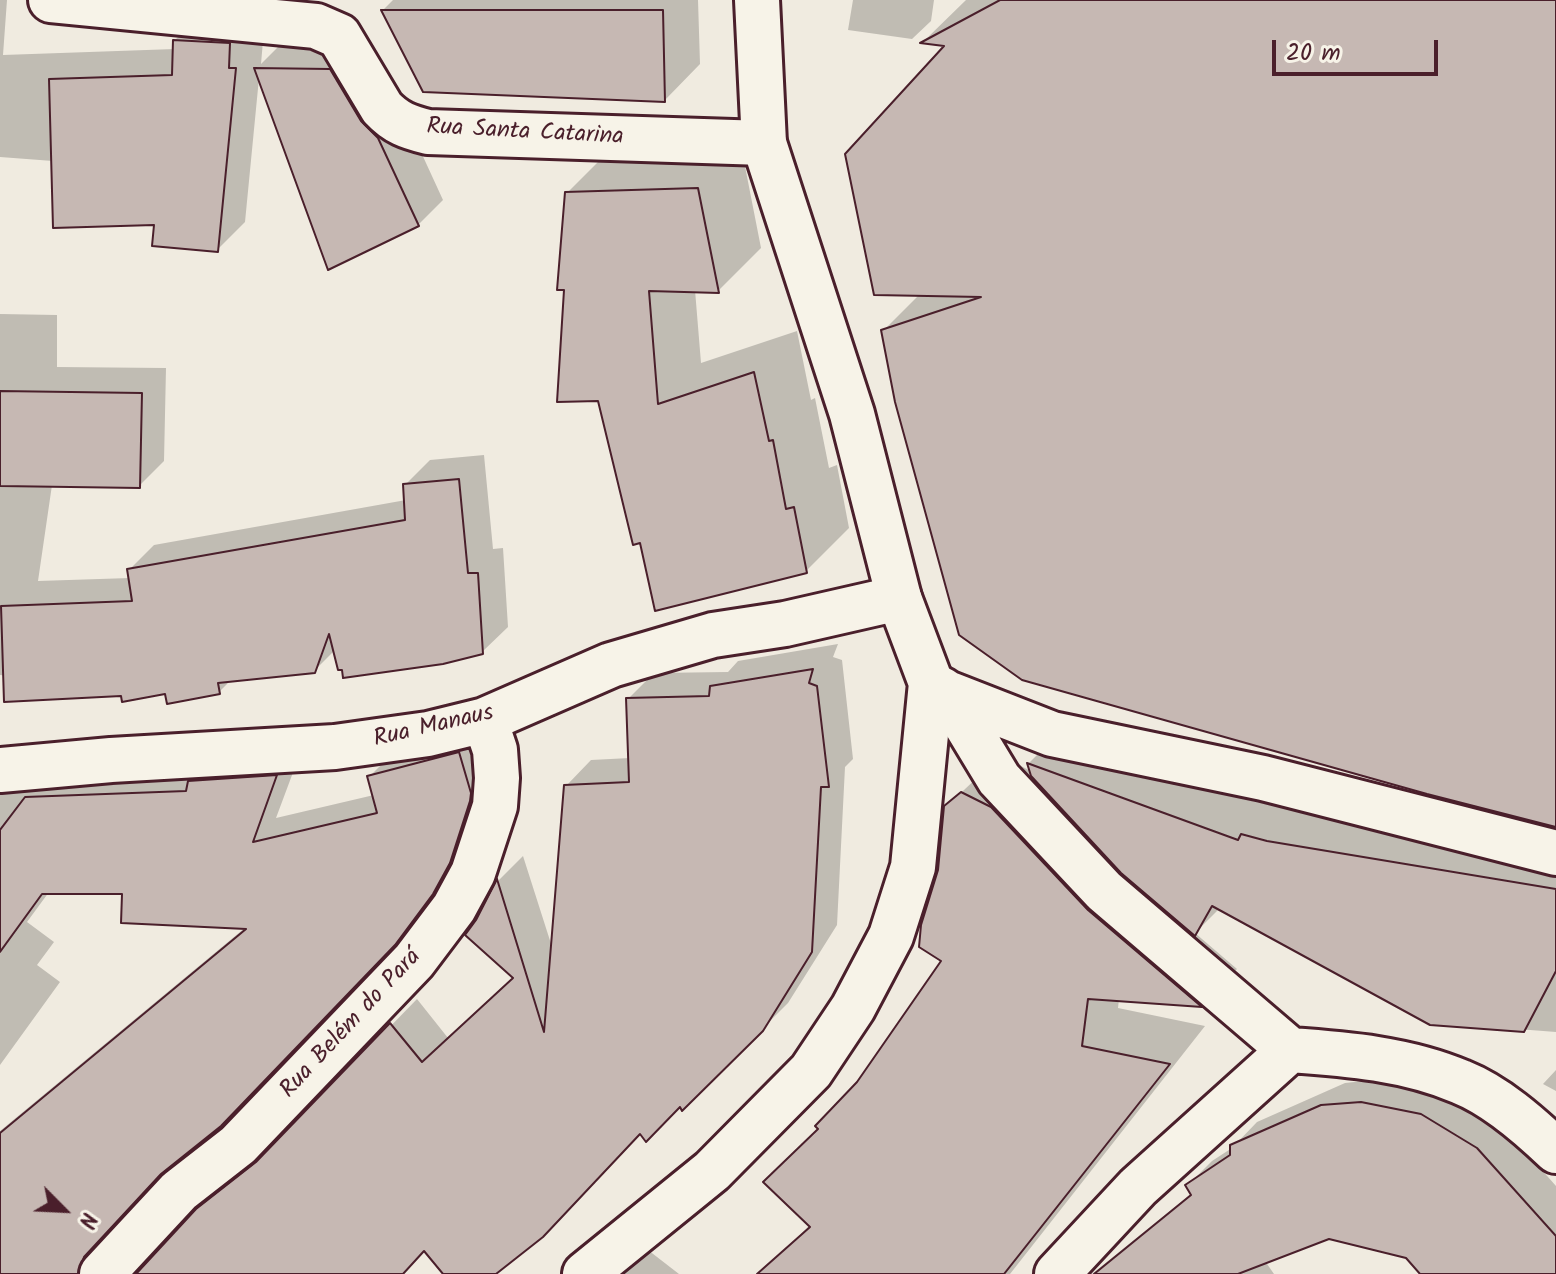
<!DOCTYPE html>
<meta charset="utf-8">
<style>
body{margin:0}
#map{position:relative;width:1556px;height:1274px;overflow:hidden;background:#f0ebe0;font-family:Kalam,sans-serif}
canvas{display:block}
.north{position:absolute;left:24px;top:1170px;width:80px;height:80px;-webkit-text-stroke:6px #f7f3e8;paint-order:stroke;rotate:114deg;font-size:22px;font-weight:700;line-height:32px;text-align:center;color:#4a1f2b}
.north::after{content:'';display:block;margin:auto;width:28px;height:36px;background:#4a1f2b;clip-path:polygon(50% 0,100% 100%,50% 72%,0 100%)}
.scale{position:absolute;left:1272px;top:40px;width:166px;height:36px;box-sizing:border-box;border:4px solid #4a1f2b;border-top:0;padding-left:10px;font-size:24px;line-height:28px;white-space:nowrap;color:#4a1f2b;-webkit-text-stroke:6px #f7f3e8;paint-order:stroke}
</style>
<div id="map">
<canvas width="1556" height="1274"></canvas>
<div class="north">N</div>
<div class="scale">20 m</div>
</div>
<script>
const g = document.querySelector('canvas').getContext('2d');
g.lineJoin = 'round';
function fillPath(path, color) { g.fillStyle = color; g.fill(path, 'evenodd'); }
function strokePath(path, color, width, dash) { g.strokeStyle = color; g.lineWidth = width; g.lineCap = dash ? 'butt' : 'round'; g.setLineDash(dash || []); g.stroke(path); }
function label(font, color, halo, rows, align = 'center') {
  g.font = font + ' Kalam,sans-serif'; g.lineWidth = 8; g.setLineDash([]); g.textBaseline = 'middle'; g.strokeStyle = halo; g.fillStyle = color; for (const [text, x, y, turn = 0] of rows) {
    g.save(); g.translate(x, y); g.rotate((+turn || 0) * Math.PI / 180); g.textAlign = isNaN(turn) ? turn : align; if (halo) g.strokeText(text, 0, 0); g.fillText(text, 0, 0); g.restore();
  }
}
fillPath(new Path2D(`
 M0 0H7L3 55 175 49V40L203 13 263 41 261 64 281 44 355 45 403 113 443 200 418 225 259 78 245 222 217 250 156 223 53 161 0 157Z
 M393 0H698L700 64 665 100 424 90 383 10Z
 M853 0H934L931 21 912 39 848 30Z
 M966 0H1556V825L883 331 920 294 948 45 924 41Z
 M741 146 761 248 718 291 695 290 701 363 797 331 811 400 815 398 829 468 837 465 849 528 806 571 641 541 566 288 567 193 610 150Z
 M0 314 57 315V367L166 368 164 461 139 486 52 485 38 581 130 578 129 570 154 545 406 500 405 485 430 460 484 455 493 549 503 548 508 627 482 652 335 650 314 671 232 679 219 692 166 691 0 675Z
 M838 644 833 657 842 660 853 759 845 767 837 925 788 1003 683 1108 680 1105 640 1132 493 1274H446L425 1249 403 1274H0V1131L246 927 125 892H49L27 922 54 942 37 965 60 982 0 1065V774L301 751 276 818 374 795 369 777 395 751 484 728 496 766 458 866 420 916 247 1098 167 1167 109 1230 102 1242 122 1273H136L144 1268 224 1184 279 1141 417 999 448 1038 515 977 478 921 499 880 523 856 553 950 566 786 591 760 630 758 628 699 654 673 728 672 738 661Z
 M1072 720 1556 839V1032L1427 1022 1220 908 1195 933 1237 969 1201 1005 1119 999 1118 1008 1205 1026 1010 1274H760L810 1225 820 1128 858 1084 944 961 940 870 946 807 1000 756 1031 771 1029 763Z
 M1556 1070V1091L1543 1084Z
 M1383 1079 1446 1091 1501 1124 1556 1186V1274H1423L1407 1256 1329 1237 1265 1261 1274 1274H1092L1192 1193 1188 1185 1212 1161 1232 1148 1257 1122 1345 1083Z
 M648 1250 679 1274H615Z`), '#0003');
const building = new Path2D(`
 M1000 0H1556V827L1427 794 1022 680 959 635 895 402 881 330 981 297 874 295 845 154 944 46 920 43Z
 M381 10H663L665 102 423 92Z
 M173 40 230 43 229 68H236L218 252 152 246 154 225 53 228 49 79 172 75Z
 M254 68 330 69 361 121 378 138 419 226 328 270Z
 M698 188 719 293 649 291 658 404 754 372 769 441 773 440 786 509 794 507 807 573 655 611 640 543 633 545 598 401 557 402 564 290H557L565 192Z
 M0 391 142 393 140 488 0 486Z
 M459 479 468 573H478L483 654 443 664 343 678 342 670H338L329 634 315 673 218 683 220 694 167 704 165 694 122 702 121 696 4 702 1 606 132 601 127 569 405 520 403 484Z
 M813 669 809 683 817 686 829 787H821L812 952 763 1031 682 1111 680 1107 646 1142 640 1134 543 1237 496 1274H443L424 1251 403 1274H136L196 1209 256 1162 390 1023 422 1062 513 978 465 935 476 920 497 879 544 1032 564 785 629 782 626 698 709 696 710 686Z
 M459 752 471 793 470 801 450 863 433 894 395 945 221 1126 161 1174 84 1257 78 1274H0V1133L246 929 121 923 122 894H42L0 952V830L25 797 186 791 188 781 277 775 253 842 377 813 367 776Z
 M1027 763 1238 840 1241 834 1267 841 1556 889V971L1524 1032 1430 1025 1212 906 1195 936 1121 873 1031 776Z
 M961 792 991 807 1088 910 1202 1007 1088 999 1082 1046 1170 1064 1004 1274H757L810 1227 763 1182 818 1129 815 1126 857 1082 941 961 919 947 921 925 938 870 944 806Z
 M1361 1102 1421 1114 1477 1148 1556 1236V1274H1420L1406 1258 1329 1239 1238 1274H1094L1191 1195 1185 1185 1230 1155V1145L1321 1105Z`);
fillPath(building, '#c6b8b3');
strokePath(building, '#4a1f2b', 2);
const street = new Path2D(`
 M51 0 316 26 339 36 382 108C396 123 408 127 428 132L764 143
 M941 689 947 693 999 779 1104 891 1290 1050
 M947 693 1052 734 1263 778 1556 853
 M0 770 111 760 335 747 428 734 485 720 611 665 713 635 785 624 899 598
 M1290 1050C1347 1054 1407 1059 1461 1082 1496 1096 1529 1125 1556 1151
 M102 1274 179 1191 238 1145 414 961 454 908 473 873 495 806 497 778 495 750 485 720
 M1057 1274 1138 1187 1290 1050`);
const secondary = new Path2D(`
 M585 1274 712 1171 811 1071 853 1008 891 936 913 867 931 683 899 598 852 414 764 143 757 0`);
strokePath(street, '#4a1f2b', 50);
strokePath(secondary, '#4a1f2b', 50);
strokePath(street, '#f7f3e8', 44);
strokePath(secondary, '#f7f3e8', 44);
label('24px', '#4a1f2b', '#f7f3e8', [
 ["Rua Santa Catarina",525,134,3],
 ["Rua Manaus",434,728,-13],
 ["Rua Belém do Pará",352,1025,-47]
]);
</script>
